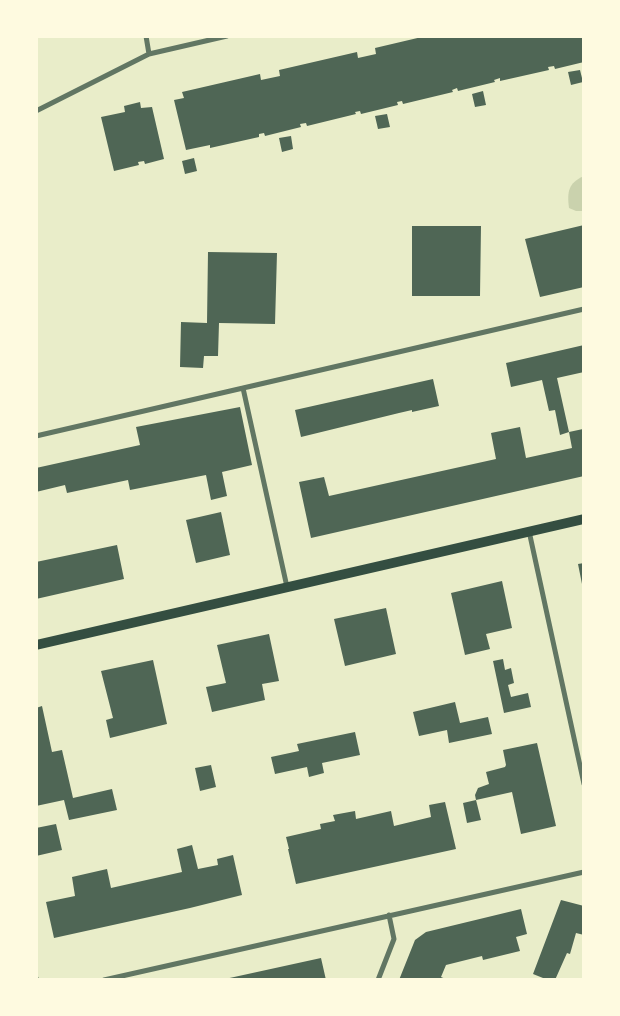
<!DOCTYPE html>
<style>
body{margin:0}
#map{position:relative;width:620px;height:1016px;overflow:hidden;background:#e9edc9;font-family:Spectral,serif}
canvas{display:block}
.frame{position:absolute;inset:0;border:38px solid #fefae0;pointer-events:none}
</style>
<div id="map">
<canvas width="620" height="1016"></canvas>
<div class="frame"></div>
</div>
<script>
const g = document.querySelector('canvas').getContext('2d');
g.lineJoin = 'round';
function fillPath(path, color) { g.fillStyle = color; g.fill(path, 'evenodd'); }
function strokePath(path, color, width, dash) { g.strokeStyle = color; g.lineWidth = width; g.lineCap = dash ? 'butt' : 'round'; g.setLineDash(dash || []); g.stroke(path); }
fillPath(new Path2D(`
 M584 176V211H576L569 208C567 192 568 183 584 176Z`), '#cad2ad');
fillPath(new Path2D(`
 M426 36H584V62L555 69 554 66 548 67 549 70 500 81V78L494 80 495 82 458 91 457 88 452 90 453 92 403 104 402 101 397 102 398 105 361 114 360 111 355 112 356 114 307 126 306 123 300 124 301 127 265 136 264 133 259 134V137L210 148V145L186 150 174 100 184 98 182 92 260 74 261 80 280 76 279 70 357 52 358 58 376 54 375 48Z
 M580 70 583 82 571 85 568 72Z
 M483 91 486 105 475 107 472 94Z
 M140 102 141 108 152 107 164 159 145 164 144 161 138 162 139 165 114 171 101 117 125 112 124 106Z
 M387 114 390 127 378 129 375 116Z
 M291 136 293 149 282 152 279 138Z
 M194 158 197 171 185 174 182 161Z
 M584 225V287L540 297 525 239Z
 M412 226H481L480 296H412Z
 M208 252 277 253 275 324 219 323 218 356H204L203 368 180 367 181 322 207 323Z
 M584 345V372L557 378 569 432 560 435 555 410 549 411 542 380 511 387 506 363Z
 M433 379 439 406 412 412V410L399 413 301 437 295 410Z
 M240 407 252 465 222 472 227 496 211 500 206 475 130 490 128 480 67 493 65 485 36 492V468L140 445 136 427Z
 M520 427 526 458 572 448 569 432 583 429 584 476 311 538 299 482 324 477 329 496 496 459 491 433Z
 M221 512 230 555 196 563 186 520Z
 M117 545 124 579 36 599V562Z
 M584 563V589H583L578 564Z
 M502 581 512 628 486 634 490 649 465 655 451 593Z
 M386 608 396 654 345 666 334 619Z
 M269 634 279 681 262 684 265 700 212 712 206 687 226 683 217 645Z
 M503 659 505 670 511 668 514 683 508 685 511 697 528 693 531 707 504 713 493 661Z
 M153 660 167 724 110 738 106 720 113 718 101 671Z
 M455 702 460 723 488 717 492 734 449 743 447 730 419 736 413 712Z
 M42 706 52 752 62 750 73 798 112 789 117 810 69 820 64 800 36 806V708Z
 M355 732 360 755 322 763 324 773 309 777 307 767 275 774 271 757 299 751 297 744Z
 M537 743 556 826 521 834 512 792 476 800 481 820 467 823 463 803 476 800 475 795 478 788 489 784 486 772 505 767 506 765 503 750Z
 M211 765 216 787 200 791 195 768Z
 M445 802 456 849 296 884 288 849H289L286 837 321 829 320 824 335 821 333 815 355 811 356 819 391 811 394 826 431 817 429 805Z
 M56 824 62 850 36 856V828Z
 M192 845 198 869 218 865 217 859 233 855 242 895 190 908 54 938 46 902 75 896 72 877 107 869 111 888 182 872 177 849Z
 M561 900 584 906V935L576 933 570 954 567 953 555 980H548L533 974Z
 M521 909 527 934 516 937 520 951 483 960 482 956 446 965 441 977 448 980H399L415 940 426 932Z
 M321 958 326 980H225V979Z`), '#4f6655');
strokePath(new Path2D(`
 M146 36 149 54
 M36 111 149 54 227 36
 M243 388 287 587
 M36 436 584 309
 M529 531 584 784
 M36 978 37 980
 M104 980 584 872
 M378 980 394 939 389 915`), '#617663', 5);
strokePath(new Path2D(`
 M36 645 584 519`), '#344e41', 10);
</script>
